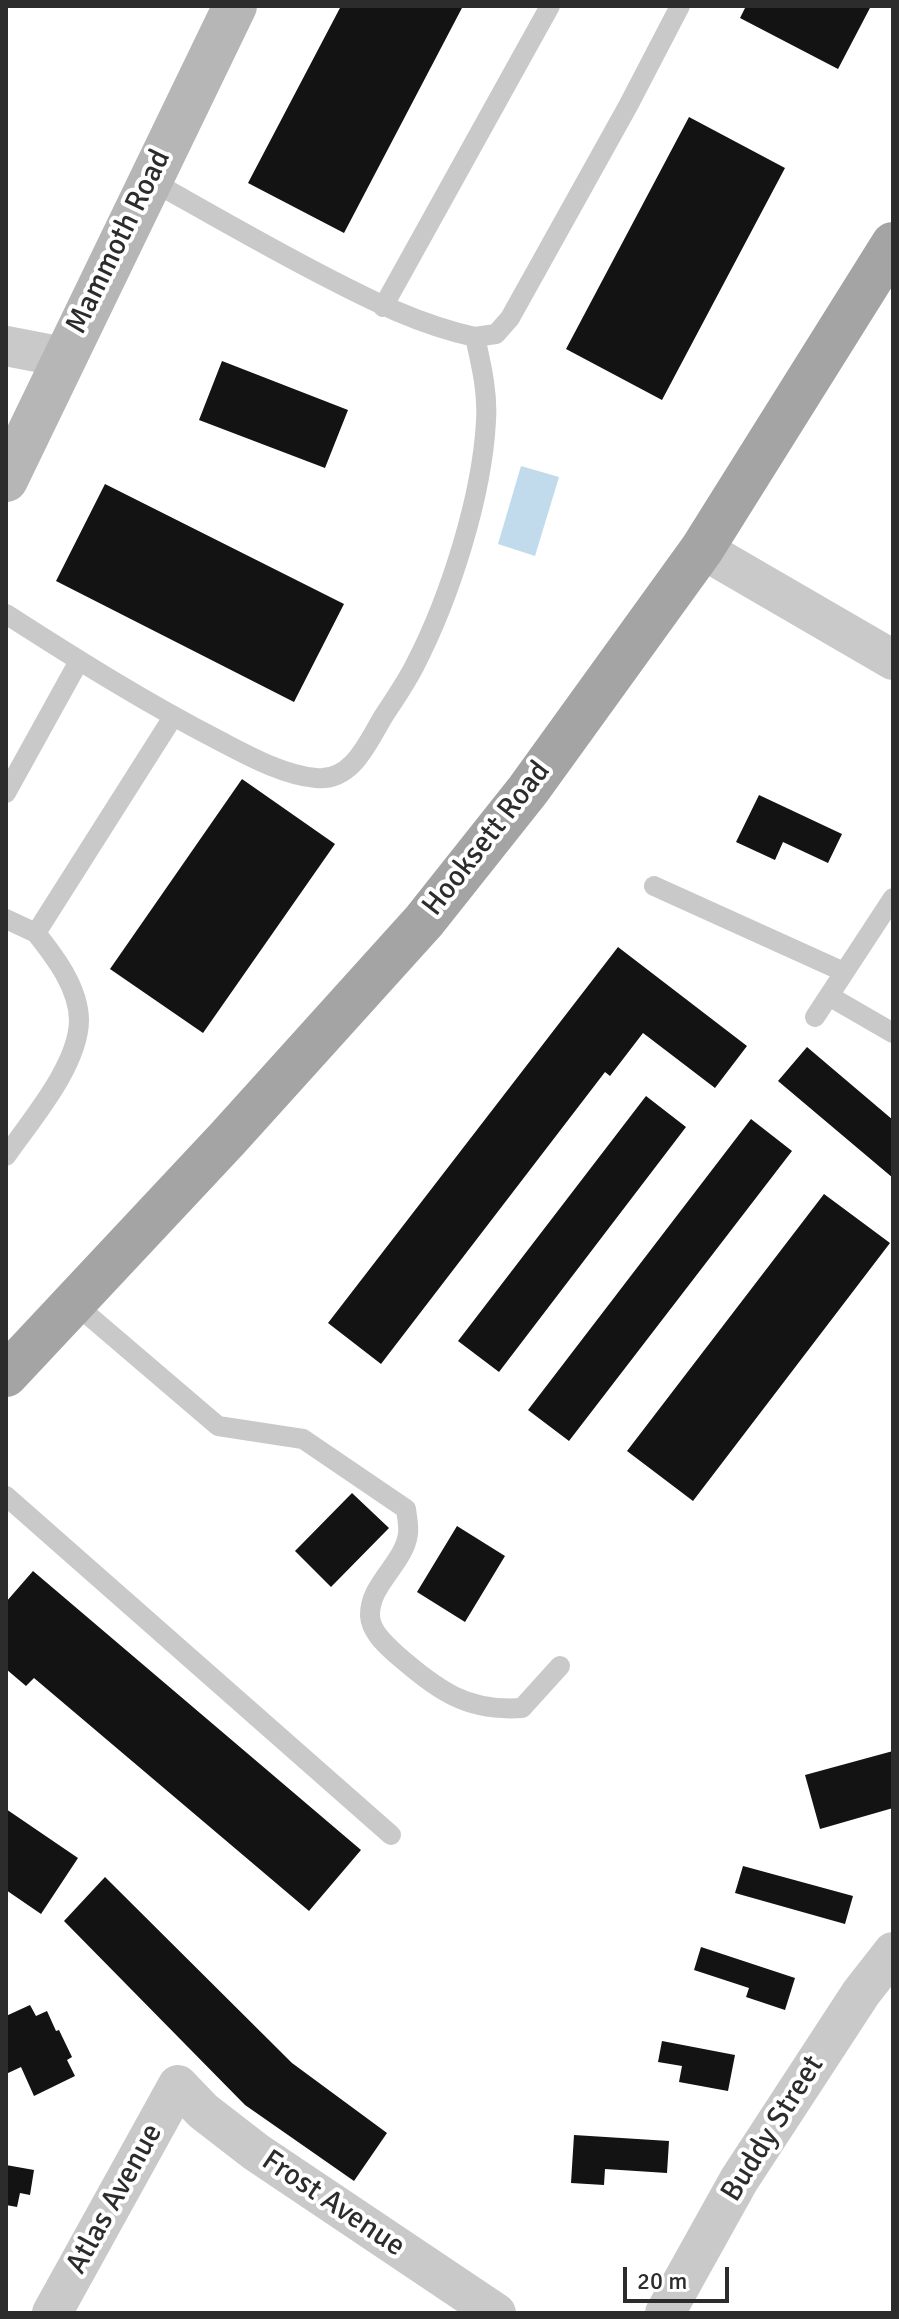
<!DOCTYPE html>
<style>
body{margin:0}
#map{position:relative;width:899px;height:2319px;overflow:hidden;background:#fff;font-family:Signika,sans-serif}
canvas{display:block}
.frame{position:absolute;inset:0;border:8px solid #2c2c2c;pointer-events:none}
.scale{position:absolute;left:623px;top:2267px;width:106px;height:36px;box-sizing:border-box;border:4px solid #2c2c2c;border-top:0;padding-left:10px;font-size:24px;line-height:28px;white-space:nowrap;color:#2c2c2c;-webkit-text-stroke:6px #fff;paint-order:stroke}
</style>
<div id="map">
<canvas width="899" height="2319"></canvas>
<div class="frame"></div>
<div class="scale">20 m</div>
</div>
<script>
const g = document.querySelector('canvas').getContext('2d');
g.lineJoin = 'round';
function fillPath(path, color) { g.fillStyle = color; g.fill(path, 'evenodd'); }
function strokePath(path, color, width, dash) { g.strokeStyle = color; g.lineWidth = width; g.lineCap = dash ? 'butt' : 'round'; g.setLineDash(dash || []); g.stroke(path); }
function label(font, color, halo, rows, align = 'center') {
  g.font = font + ' Signika,sans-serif'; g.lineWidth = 8; g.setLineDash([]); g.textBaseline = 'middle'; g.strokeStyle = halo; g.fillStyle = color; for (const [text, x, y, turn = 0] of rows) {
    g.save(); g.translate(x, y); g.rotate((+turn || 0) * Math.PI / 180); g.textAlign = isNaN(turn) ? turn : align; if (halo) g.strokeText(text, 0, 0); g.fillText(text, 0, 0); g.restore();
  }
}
fillPath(new Path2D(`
 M521 466 559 477 535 556 498 544Z`), '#c1dbed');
fillPath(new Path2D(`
 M341 6H463L344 233 248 183Z
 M746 6H871L838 69 740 18Z
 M689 117 785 168 662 400 566 349Z
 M222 361 348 410 325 468 199 420Z
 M105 484 344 604 294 702 56 581Z
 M242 779 335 844 203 1033 110 969Z
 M759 795 842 834 828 863 783 842 775 860 736 842Z
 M618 947 747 1046 715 1088 643 1033 610 1076 605 1072 381 1364 328 1323Z
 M807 1047 893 1120V1178L778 1081Z
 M646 1096 686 1127 499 1372 458 1341Z
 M751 1119 792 1151 569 1441 528 1410Z
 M824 1194 890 1243 693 1501 627 1451Z
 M352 1493 389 1528 331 1587 295 1551Z
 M457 1526 505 1556 465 1622 417 1592Z
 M33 1571 361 1850 309 1911 34 1678 26 1686 6 1669V1602Z
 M893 1751V1808L820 1829 805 1775Z
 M6 1809 78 1858 41 1914 6 1890Z
 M743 1866 853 1896 845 1924 735 1893Z
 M105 1877 292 2063 387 2133 354 2181 245 2105 64 1921Z
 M701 1947 795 1978 785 2010 746 1997 749 1988 694 1970Z
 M30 2005 36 2016 47 2011 56 2031 59 2030 72 2057 67 2060 75 2076 34 2096 21 2067 6 2074V2016Z
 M662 2041 735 2055 728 2091 679 2082 682 2066 658 2062Z
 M574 2135 669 2141 667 2173 605 2169 604 2185 571 2183Z
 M6 2165 34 2170 30 2195 20 2193 17 2207 6 2205Z`), '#131313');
strokePath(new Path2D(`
 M383 307 550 6
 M475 337 496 334 510 318 628 106 680 6
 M6 614C76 659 146 703 220 741 249 756 283 775 316 778 352 782 368 742 383 717 394 700 406 683 415 665 450 597 482 497 486 421 488 392 481 364 475 337 420 325 372 301 322 275 264 245 207 212 150 180
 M6 793 79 661
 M654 886 844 972
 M6 919 36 933 173 717
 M829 996 893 1033
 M815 1017 893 898
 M6 1156C31 1120 78 1066 79 1021 79 988 55 957 36 933
 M74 1303 218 1426 303 1439 406 1509C407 1517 409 1526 408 1534 404 1564 369 1584 370 1616 371 1632 386 1645 397 1655 438 1690 466 1712 522 1708L560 1666
 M6 1496 391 1835`), '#c9c9c9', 20);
strokePath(new Path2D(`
 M6 346 63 357
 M702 549 893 660
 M52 2313 178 2085 203 2111 256 2152 496 2313
 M665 2313 739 2180 861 1993 893 1952`), '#c9c9c9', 40);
strokePath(new Path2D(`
 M6 480 235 6`), '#b6b6b6', 44);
strokePath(new Path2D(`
 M6 1375 228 1138 424 921 528 790 702 549 893 244`), '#a4a4a4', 44);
label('30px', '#2c2c2c', '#fff', [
 ["Mammoth Road",119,242,-64],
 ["Hooksett Road",487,839,-52],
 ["Buddy Street",773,2129,-58],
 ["Atlas Avenue",115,2199,-61],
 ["Frost Avenue",333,2204,34]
]);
</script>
